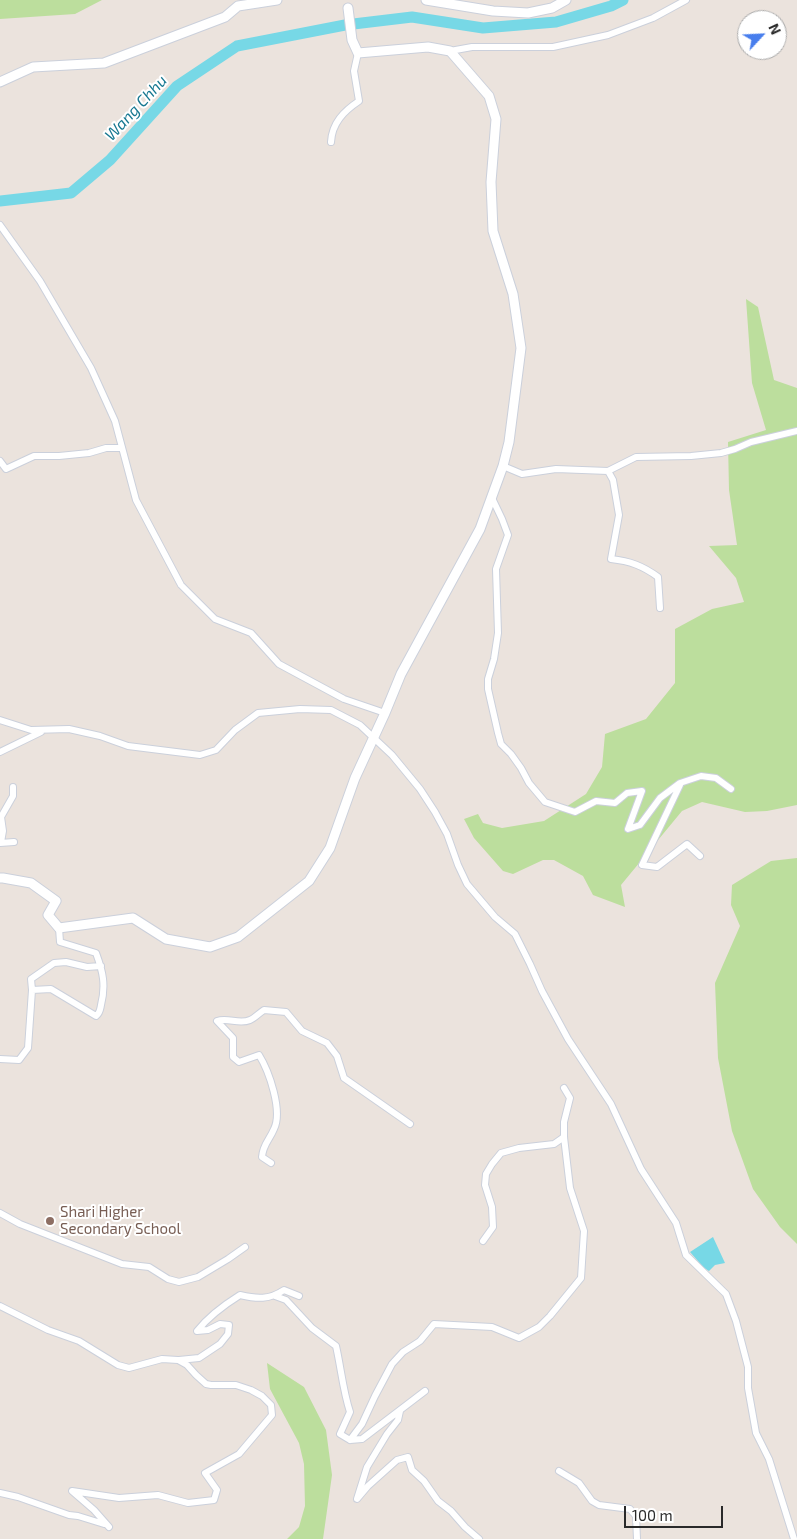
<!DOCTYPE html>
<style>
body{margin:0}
#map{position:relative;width:797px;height:1539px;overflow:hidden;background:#ebe3dd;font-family:"Exo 2",sans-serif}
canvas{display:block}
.north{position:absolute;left:737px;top:10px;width:50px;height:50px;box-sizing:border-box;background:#fff;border:1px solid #aaa;border-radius:50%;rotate:65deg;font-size:14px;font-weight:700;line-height:20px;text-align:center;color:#2a2a2a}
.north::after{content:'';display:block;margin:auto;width:18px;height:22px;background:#487eed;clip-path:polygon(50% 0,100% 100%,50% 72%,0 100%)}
.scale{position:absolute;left:624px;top:1506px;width:99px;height:22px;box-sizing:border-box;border:2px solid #2a2a2a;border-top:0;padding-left:6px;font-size:15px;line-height:18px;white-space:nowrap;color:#2a2a2a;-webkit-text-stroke:4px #fff;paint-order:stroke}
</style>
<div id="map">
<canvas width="797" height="1539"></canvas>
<div class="north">N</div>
<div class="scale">100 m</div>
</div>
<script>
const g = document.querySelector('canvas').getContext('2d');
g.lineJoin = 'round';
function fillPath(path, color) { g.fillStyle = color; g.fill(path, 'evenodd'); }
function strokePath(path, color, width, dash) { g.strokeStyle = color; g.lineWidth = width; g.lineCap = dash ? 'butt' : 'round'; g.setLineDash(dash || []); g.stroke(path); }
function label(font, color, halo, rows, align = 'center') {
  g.font = font + ' "Exo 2",sans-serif'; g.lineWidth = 4; g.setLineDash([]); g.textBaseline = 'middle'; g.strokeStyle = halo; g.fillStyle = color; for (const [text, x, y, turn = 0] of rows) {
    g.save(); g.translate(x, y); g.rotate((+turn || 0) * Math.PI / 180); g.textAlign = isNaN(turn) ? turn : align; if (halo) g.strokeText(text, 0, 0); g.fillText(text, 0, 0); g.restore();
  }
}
fillPath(new Path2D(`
 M0 0H102L75 14 0 19Z
 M746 299 758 307 774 380 797 388V805L767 811 745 812 702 802 682 811 621 885 625 907 593 895 583 876 554 860H543L513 874 503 871 474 838 464 819 478 814 483 823 502 828 544 821 586 794 602 767 605 734 646 719 675 683V629L712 609 744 602 736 578 709 546 737 545 729 490 728 442 766 430 752 383Z
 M797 858V1244L780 1227 753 1189 732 1131 718 1058 715 983 740 926 731 905 732 885 771 861Z
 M267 1363 304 1387 326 1430 332 1475 323 1539H287L299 1527 305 1506 304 1464 299 1443 270 1389Z`), '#bcde9d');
fillPath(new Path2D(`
 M713 1237 725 1263 715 1265 709 1271 704 1268 690 1252Z`), '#77d8e6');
strokePath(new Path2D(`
 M0 201 71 193 110 160 177 86 237 46 345 25 412 17 483 28 556 22 611 6 623 0`), '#77d8e6', 11);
const street = new Path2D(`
 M450 51 472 47H553L608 35 653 18 686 0
 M331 142C332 123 344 111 359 101L354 71 358 53
 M0 225 40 281 91 368 115 421 136 500 181 585 215 619 251 633 279 664 344 699 385 713
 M0 461 6 469 34 456H59L89 453 106 448H121
 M503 466 522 474 556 469 608 471 636 457 691 456 721 453 735 449 751 442 797 431
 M608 471 613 480 619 515 611 559C630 561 643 566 658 577L660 608
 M492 498 502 519 508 535 496 569 498 633 494 659 488 679V689L498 733 501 744 511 754 521 768 529 783 545 802 575 812 596 801 615 803 627 793 642 791 628 829 640 825 660 798 680 783 701 776 716 778 731 789
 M0 720 31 730 69 729 100 736 128 746 200 755 216 750 235 730 258 713 300 709 331 710 360 725 392 755 420 789 435 812 447 834 458 865 467 884 495 917 515 934 530 964 542 991 568 1039 611 1104 641 1169 676 1223 686 1255 726 1294 736 1321 748 1367V1388L756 1433 769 1459 794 1539
 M0 752 41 732
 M680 785 642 865 657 867 687 844 700 856
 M1 842 3 831 1 817 13 796V787
 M0 843 14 842
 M32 990 31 979 54 963 66 962 87 967 101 966
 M0 1059 19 1060 28 1048 32 990 51 989 96 1016C100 1013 100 1010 101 1005 106 985 103 972 96 953L60 942 59 928
 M271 1163 262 1157C263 1144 269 1141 274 1129 283 1111 269 1071 259 1055L239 1062 233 1057V1038L217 1021C228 1017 239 1025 250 1020 255 1018 259 1013 264 1010L286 1012 302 1031 327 1043 337 1056 344 1078 410 1124
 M0 1213 20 1224 122 1264 149 1267 168 1279 179 1282 198 1277 228 1259 245 1247
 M483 1241 493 1227 492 1207 485 1185 486 1174 492 1164 501 1153 519 1148 554 1144 564 1137
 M275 1296 286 1300 312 1328 336 1346C341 1368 343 1391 350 1412L340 1434 350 1440 362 1439 425 1391
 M0 1306 48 1330 79 1341 118 1365 129 1368 162 1359 178 1360 187 1365 196 1375 206 1384 211 1385H236L251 1390 262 1396 271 1405 272 1415 239 1454 205 1473 217 1490 214 1500 188 1503 158 1495 119 1498 72 1491 94 1510 109 1527
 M179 1360 199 1358 220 1344 228 1334 229 1325 220 1324 208 1330 197 1331C209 1316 224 1305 240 1295 257 1299 269 1300 284 1290L299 1296
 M400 1411 398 1420 387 1434 367 1467 357 1499 368 1486 397 1460 408 1457 412 1470 424 1481 438 1501 451 1511 465 1527 479 1539
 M350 1440 362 1424 375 1396 392 1364 403 1352 420 1341 434 1324 492 1327 519 1338 539 1327 550 1316 581 1278 584 1231 570 1188 564 1137V1122L570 1098 564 1088
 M559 1471 579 1483 592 1501 599 1505 630 1509 636 1516 637 1539
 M0 1493 18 1497 69 1515 78 1516 104 1524`);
const secondary = new Path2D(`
 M426 0 493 11 528 13 552 8 566 0
 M0 82 33 67 104 63 225 17 238 6 277 0
 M0 878H3L31 883 56 901 48 915 59 928 133 918 166 939 210 947 238 937 309 881 330 848 355 778 385 713 401 674 480 529 503 466 509 442 521 348 513 294 493 231 491 182 496 119 489 96 450 51 428 47 358 53 352 40 348 8`);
strokePath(street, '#cbd0db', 8);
strokePath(secondary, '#cbd0db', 11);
strokePath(street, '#fff', 6);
strokePath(secondary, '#fff', 9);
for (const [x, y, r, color] of [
 [50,1221,5,"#8d6e63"]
]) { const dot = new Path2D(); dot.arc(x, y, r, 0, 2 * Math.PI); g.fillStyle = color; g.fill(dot); strokePath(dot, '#fff', 2); }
label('15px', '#785e54', '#fff', [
 ["Shari Higher",60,1212],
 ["Secondary School",60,1229]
], 'left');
label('italic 16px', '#177891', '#fff', [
 ["Wang Chhu",136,108,-47]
]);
</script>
